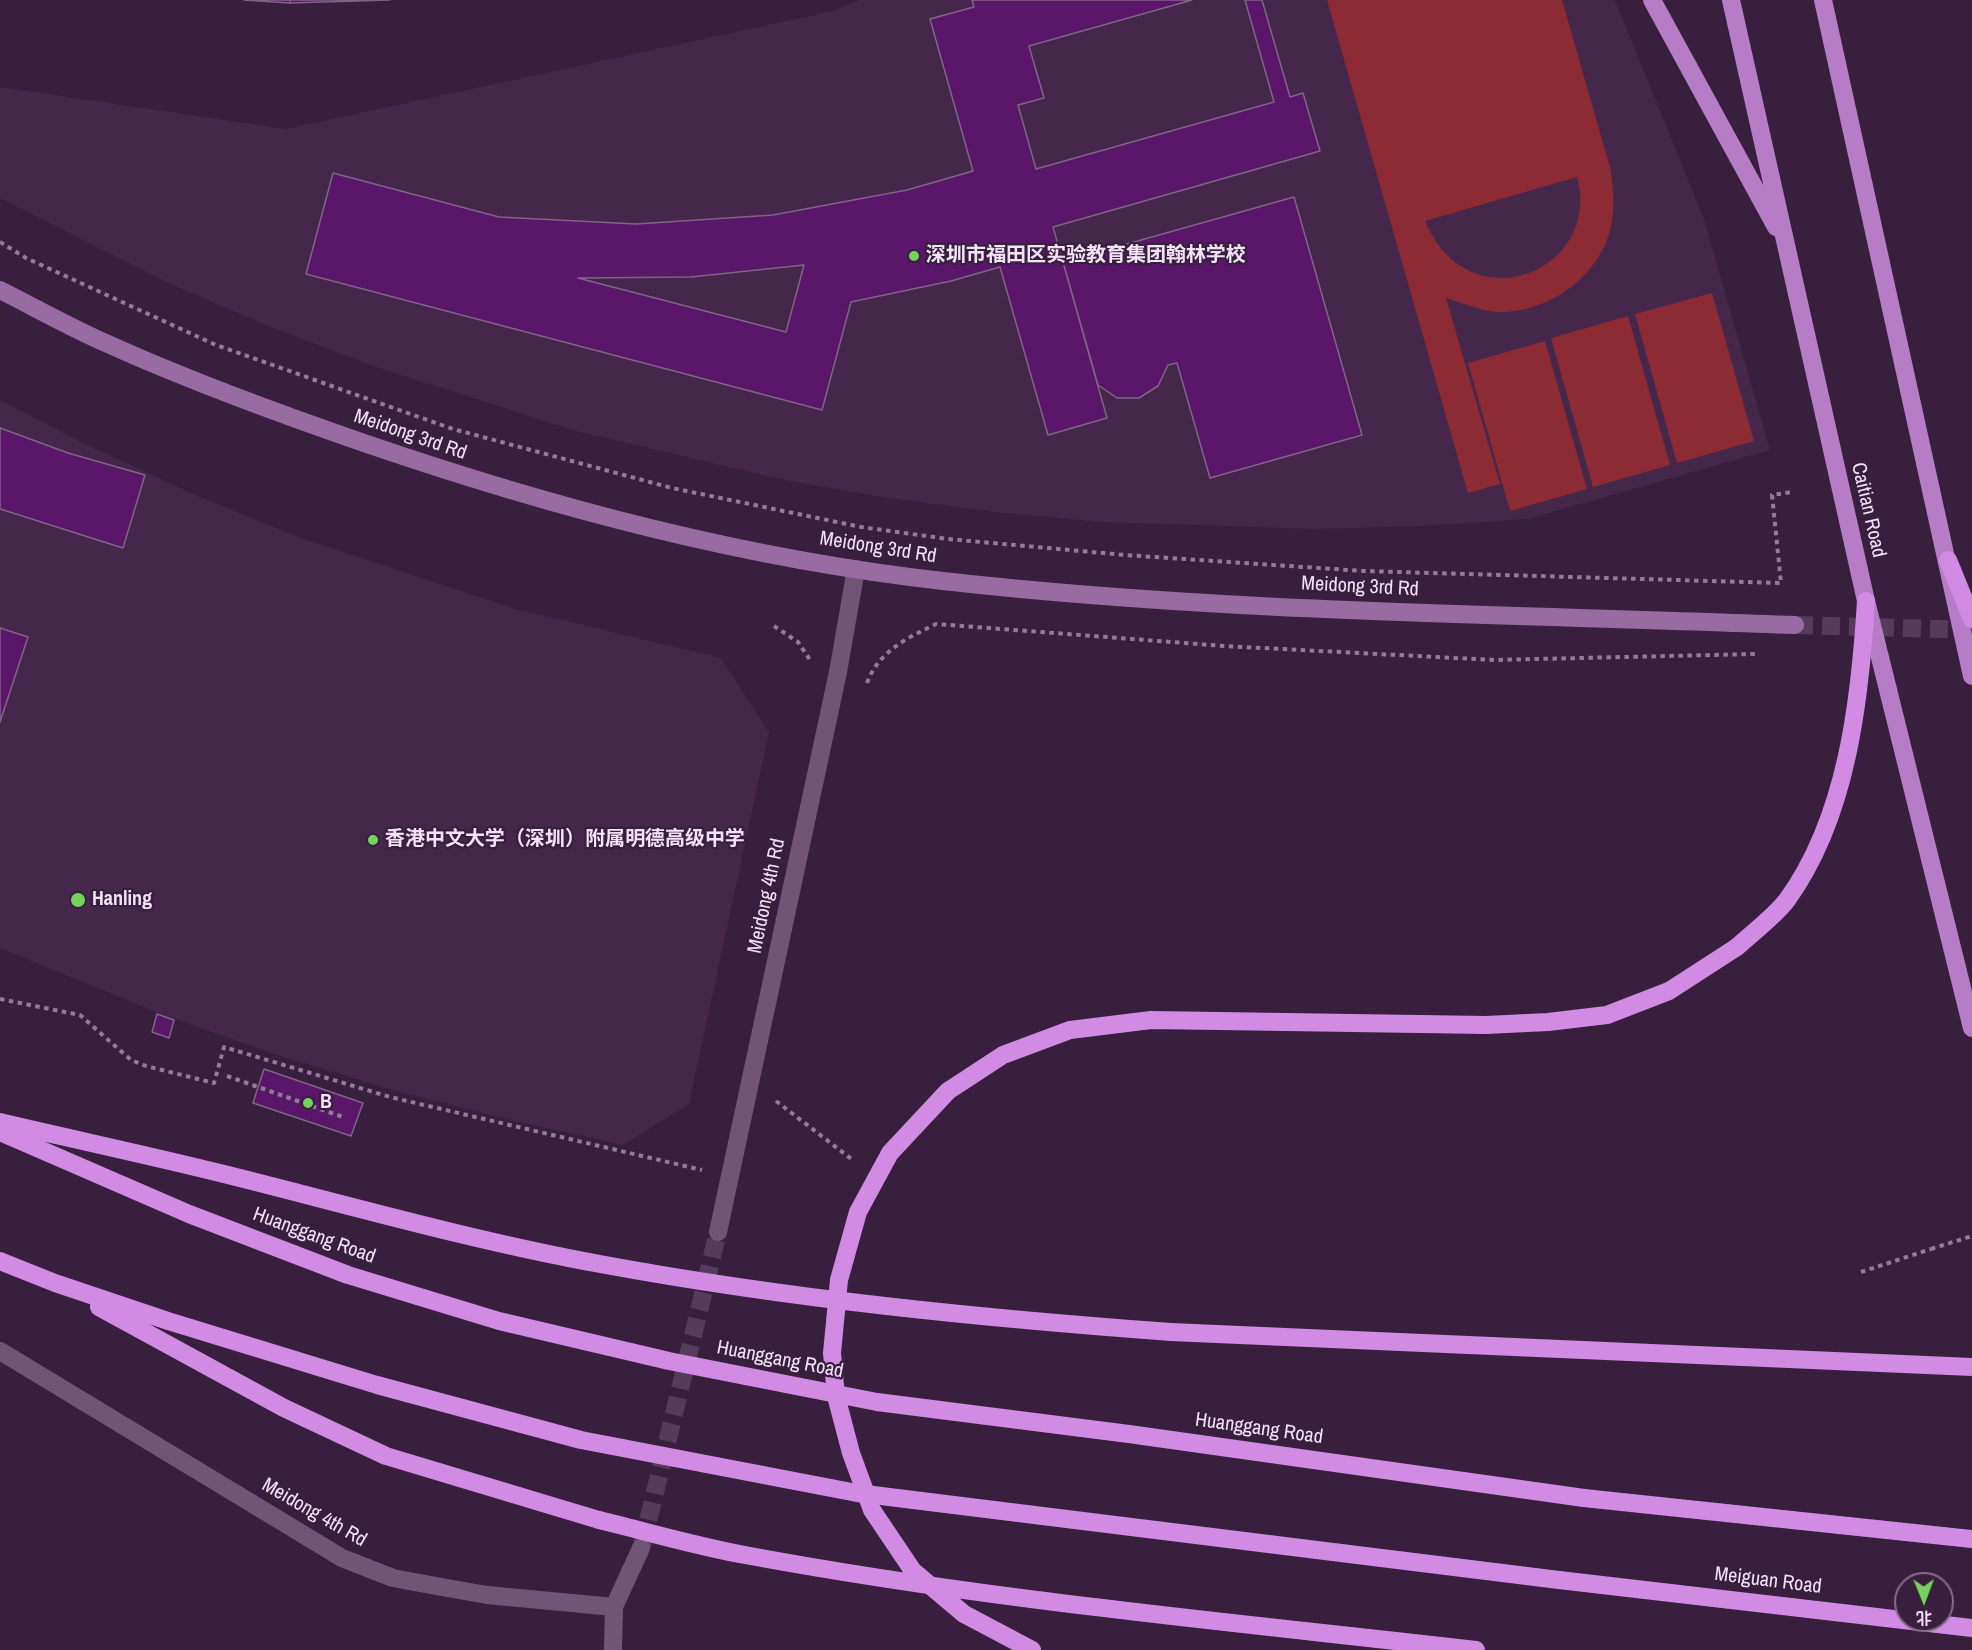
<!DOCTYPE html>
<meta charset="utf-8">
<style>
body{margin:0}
#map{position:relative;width:1972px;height:1650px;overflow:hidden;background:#381f3e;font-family:"Archivo Narrow","Noto Sans SC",sans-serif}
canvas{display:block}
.north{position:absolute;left:1894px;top:1572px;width:60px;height:60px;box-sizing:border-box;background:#381f3e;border:2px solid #826d88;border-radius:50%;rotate:179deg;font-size:16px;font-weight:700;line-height:24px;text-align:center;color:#f2e2f6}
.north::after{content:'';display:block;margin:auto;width:21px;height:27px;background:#75d25b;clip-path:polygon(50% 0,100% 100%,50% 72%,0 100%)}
</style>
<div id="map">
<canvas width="1972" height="1650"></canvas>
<div class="north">北</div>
</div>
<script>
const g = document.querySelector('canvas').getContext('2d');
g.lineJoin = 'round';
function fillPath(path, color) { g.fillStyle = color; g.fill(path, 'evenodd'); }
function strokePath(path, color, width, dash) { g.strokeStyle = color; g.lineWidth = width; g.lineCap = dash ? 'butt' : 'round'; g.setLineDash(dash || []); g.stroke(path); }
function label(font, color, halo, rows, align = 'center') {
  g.font = font + ' "Archivo Narrow","Noto Sans SC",sans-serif'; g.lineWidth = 4.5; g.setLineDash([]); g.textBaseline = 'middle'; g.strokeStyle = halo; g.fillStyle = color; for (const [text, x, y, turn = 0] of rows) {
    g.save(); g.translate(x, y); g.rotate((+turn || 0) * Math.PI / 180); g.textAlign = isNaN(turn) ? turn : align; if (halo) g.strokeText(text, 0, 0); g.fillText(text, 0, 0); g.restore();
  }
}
fillPath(new Path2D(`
 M859 0H1615L1704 219 1770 450 1528 519 1422 526 1315 529 1102 522 995 512 890 498 784 480 576 431 373 366 273 328 166 282 0 198V87L286 129 833 11Z
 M0 400 85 444 193 494 303 539 516 609 721 658 769 732 689 1104 623 1145 506 1119 389 1089 274 1054 161 1014 0 948Z`), '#44274b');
fillPath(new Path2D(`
 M1327 0H1562L1611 171C1613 189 1615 207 1611 226 1601 274 1553 310 1504 312 1483 313 1465 303 1446 298L1500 484 1468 493ZM1577 177C1603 271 1469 326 1425 221Z
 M1712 293 1754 441 1677 463 1635 314Z
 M1628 316 1670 465 1593 487 1551 338Z
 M1545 341 1587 489 1510 511 1468 363Z`), '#8c2b34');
const building = new Path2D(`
 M244 0H290V3Z
 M290 0H390L290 3Z
 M972 0H1192L1029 46 1044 98 1018 105 1036 169 1274 102 1245 0H1262L1290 97 1303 93 1320 151 1053 227 1107 418 1048 435 1000 267 951 281 851 302 822 410 306 274 333 173 499 217 636 224 773 215 907 190 973 171 930 19 974 7ZM804 265 786 332 578 278 691 277Z
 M1294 197 1362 435 1210 478 1177 363 1168 365 1158 386 1139 398H1117L1098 385 1063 262Z
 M0 428 68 453 145 475 123 548 0 509Z
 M0 628 28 637 0 722Z
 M157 1014 174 1020 169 1038 152 1032Z
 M264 1069 363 1103 351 1136 253 1103Z`);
fillPath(building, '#5a1769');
strokePath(building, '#7f6486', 1.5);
strokePath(new Path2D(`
 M642 1546 718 1232`), '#543c5a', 18, [18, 9]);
strokePath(new Path2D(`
 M1795 625 1972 630`), '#543c5a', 18, [18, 9]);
strokePath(new Path2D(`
 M0 242 26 258 216 345 453 429 672 488 861 527 948 539 1125 555 1363 571 1781 583 1772 495 1792 492
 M774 626 798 642 810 660
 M867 683C879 651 907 638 936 624L1224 646 1494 660 1755 654
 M0 999 80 1015 131 1060 146 1066 214 1083 224 1047 390 1097 702 1170
 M227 1076 343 1117
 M776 1101 854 1161
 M1861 1272 1931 1249`), '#927d97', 4, [4.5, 4.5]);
strokePath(new Path2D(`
 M718 1232 838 672 856 569
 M0 1351 342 1558 393 1578 436 1586 487 1595 614 1607 641 1548
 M613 1650 614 1607`), '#715578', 18);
strokePath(new Path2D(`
 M0 290C36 308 71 328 108 344 192 382 280 414 367 444 554 508 746 559 943 581 1226 613 1511 614 1795 625`), '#986ba3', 18);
strokePath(new Path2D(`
 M1652 0 1776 227
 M1731 0 1866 601 1972 1028
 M1823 0 1972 676`), '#b67cc5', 18);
strokePath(new Path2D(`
 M1948 560 1972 619
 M1737 947C1753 932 1774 917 1787 900 1847 817 1860 701 1866 601
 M0 1122C76 1140 152 1156 228 1175 352 1206 474 1241 600 1264 789 1299 980 1318 1171 1332
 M0 1132 189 1214 348 1275 499 1321 669 1361 877 1402 1129 1434 1584 1498
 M0 1261 55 1283 168 1321 377 1385 581 1440 857 1493 1559 1580
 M99 1307 284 1408 386 1456 599 1520`), '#d18be3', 18);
strokePath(new Path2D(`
 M1931 1249 1972 1236`), '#927d97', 4, [4.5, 4.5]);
strokePath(new Path2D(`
 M1171 1332 1972 1367
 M1584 1498 1972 1539
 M599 1520C648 1532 696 1546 745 1555 986 1600 1232 1622 1476 1650
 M1559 1580 1972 1628
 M1032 1650 964 1614 913 1571 872 1510 851 1453 836 1396 832 1353 839 1280 858 1212 890 1153 948 1091 1003 1055 1070 1030 1151 1020 1486 1025 1548 1022 1607 1015 1669 991 1737 947`), '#d18be3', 18);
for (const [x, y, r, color] of [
 [914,256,6,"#75d25b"],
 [373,840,6,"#75d25b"],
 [78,900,8,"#75d25b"],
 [308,1103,6,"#75d25b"]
]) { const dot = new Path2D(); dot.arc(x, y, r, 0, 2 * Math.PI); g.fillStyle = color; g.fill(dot); strokePath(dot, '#381f3e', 2); }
label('bold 20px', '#f2e2f6', '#381f3e', [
 ["深圳市福田区实验教育集团翰林学校",926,256],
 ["香港中文大学（深圳）附属明德高级中学",385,840],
 ["Hanling",92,900],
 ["B",320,1103]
], 'left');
label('20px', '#f2e2f6', '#381f3e', [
 ["Meidong 3rd Rd",410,435,19],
 ["Caitian Road",1868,510,77],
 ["Meidong 3rd Rd",878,548,9],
 ["Meidong 3rd Rd",1360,587,3],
 ["Meidong 4th Rd",767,896,-78],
 ["Huanggang Road",314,1236,20],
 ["Huanggang Road",780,1360,11],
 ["Huanggang Road",1259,1429,8],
 ["Meidong 4th Rd",314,1513,30],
 ["Meiguan Road",1768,1581,7]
]);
</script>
